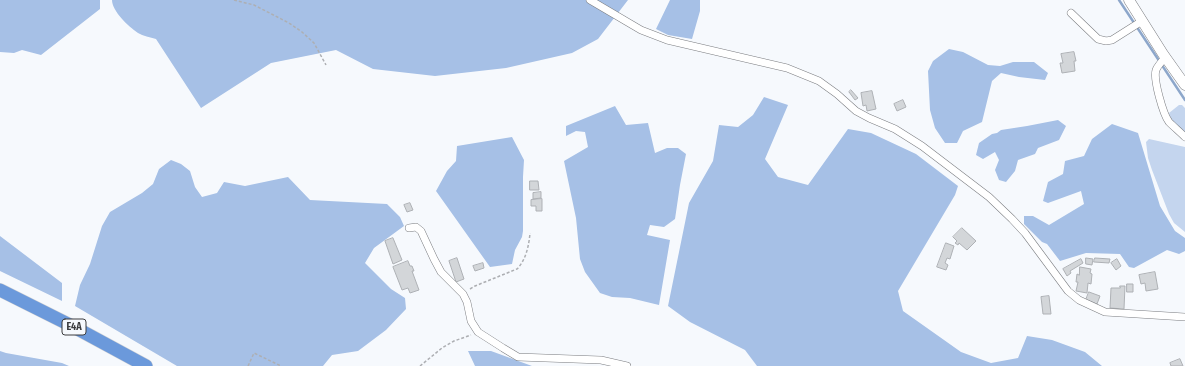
<!DOCTYPE html>
<style>
body{margin:0}
canvas{display:block;background:#f6f9fd}
</style>
<canvas width="1185" height="366"></canvas>
<script>
const g = document.querySelector('canvas').getContext('2d');
g.lineJoin = 'round';
function fillPath(path, color) { g.fillStyle = color; g.fill(path, 'evenodd'); }
function strokePath(path, color, width, dash) { g.strokeStyle = color; g.lineWidth = width; g.lineCap = dash ? 'butt' : 'round'; g.setLineDash(dash || []); g.stroke(path); }
function label(font, color, halo, rows, align = 'center') {
  g.font = font + ' "Fira Sans Condensed",sans-serif'; g.lineWidth = 3; g.setLineDash([]); g.textBaseline = 'middle'; g.strokeStyle = halo; g.fillStyle = color; for (const [text, x, y, turn = 0] of rows) {
    g.save(); g.translate(x, y); g.rotate((+turn || 0) * Math.PI / 180); g.textAlign = isNaN(turn) ? turn : align; if (halo) g.strokeText(text, 0, 0); g.fillText(text, 0, 0); g.restore();
  }
}
fillPath(new Path2D(`
 M1179 105H1182L1185 108V133L1171 119 1169 113Z
 M1149 139 1185 147V232L1174 223 1169 214 1152 170 1148 158 1146 142Z`), '#c4d5ee');
fillPath(new Path2D(`
 M0 0H100V9L41 55 22 50 14 53 0 52Z
 M112 0H628L598 39 572 53 506 68 435 76 373 69 336 50 271 63 201 108 156 39C150 37 143 36 138 33 128 26 112 11 112 0Z
 M670 0H700V11L692 39 668 35 656 29Z
 M949 49 963 52 988 65 1000 66 1013 62H1034L1048 73 1045 80 1019 77 1001 73 992 81 982 122 963 131 957 143H945L935 128 930 110 928 71 933 61Z
 M764 97 788 105 765 159 778 177 808 185 848 129 871 133 916 154 958 186 955 195 898 291 903 311 961 352 991 363 1018 358 1027 336 1052 340 1085 352 1102 366H757L745 350 690 322 668 306 689 203 713 161 719 125 738 127 753 115Z
 M615 106 626 125 648 123 655 153 667 148H678L686 154 680 185 675 219 664 227 650 225 647 235 670 240 659 305 630 298 612 297 600 293 585 272 580 259 576 218 564 161 588 147 585 132 576 131 566 136V126Z
 M1058 120 1066 126 1059 140 1038 148 1035 154 1018 160 1015 171 1006 182 999 180 995 170 999 160 995 152 983 159 976 155 979 143 992 134 997 133 1001 130 1027 126Z
 M1112 124 1138 133 1160 206 1175 231 1185 238V251L1179 254 1167 250 1134 268 1129 267 1120 254 1086 253 1060 261 1047 244 1042 242 1024 224V216H1033L1049 225 1084 204 1081 191 1048 203 1043 201 1048 182 1063 174 1065 161 1084 156 1092 139Z
 M512 137 524 160 523 177V231L522 237 515 250 512 264 490 267 436 191 447 171 456 161 457 146Z
 M171 160 181 164 190 171 195 187 202 197 217 193 224 182 245 186 288 177 310 200 387 204 400 217 404 226 374 248 365 263 391 289 405 298 406 309 386 330 358 351 332 355 323 366H177L75 306 80 285 90 264 102 226 110 212 142 193 153 184 159 169Z
 M0 236 62 283V301L0 271Z
 M0 351 6 353 62 363 69 366H0Z
 M468 351H491L532 366H475Z`), '#a6c0e6');
strokePath(new Path2D(`
 M1119 0 1185 100`), '#8da7cb', 2.5);
const building = new Path2D(`
 M1074 52 1076 61H1074L1075 71 1062 73 1060 63H1063L1061 54Z
 M851 90 858 98 855 100 849 92Z
 M872 91 876 109 867 111 866 105 863 106 861 93Z
 M903 100 906 107 897 111 894 104Z
 M530 181H538L539 190H530Z
 M541 192V198L533 199V193Z
 M542 199V211H536V206H531V200Z
 M410 203 413 210 407 212 404 205Z
 M962 228 976 241 967 250 959 243 958 245 955 243 957 241 953 237Z
 M393 238 402 260 393 264 385 241Z
 M946 243 954 246 950 259 947 258 945 263 948 265 946 270 937 267Z
 M457 258 464 279 456 282 449 261Z
 M1086 258 1093 259 1092 265 1086 264Z
 M1095 258 1110 259 1109 263 1094 262Z
 M1081 259 1083 263 1070 271 1071 273 1067 276 1063 269Z
 M1117 259 1121 266 1116 270 1111 263Z
 M408 261 410 266H412L414 271H412L419 290 410 293 408 288 402 290 393 267Z
 M483 263 484 268 475 271 473 266Z
 M1080 267 1091 269 1090 273 1092 274 1091 284 1088 283 1087 293 1076 291 1078 282H1076L1077 274 1079 275Z
 M1155 272 1158 289 1146 291 1145 283 1141 284 1139 275Z
 M1127 284H1133V292H1127Z
 M1120 286H1125L1124 309 1110 308 1111 288H1120Z
 M1089 292 1100 296 1097 304 1086 300Z
 M1049 296 1051 314H1043L1041 297Z
 M1180 359 1183 366H1171L1170 363Z`);
fillPath(building, '#d3d6d9');
strokePath(building, '#aeb1b5', 1);
const street = new Path2D(`
 M590 0 641 30 667 40 787 68 819 81 837 94 856 111 869 118 895 129 922 146 989 197 1012 219 1025 233 1068 291 1079 300 1105 312 1185 317
 M1071 13 1098 39 1106 41 1112 40 1142 21
 M1166 57C1162 61 1158 65 1156 70 1153 79 1163 114 1169 122 1174 127 1180 132 1185 137
 M409 228 416 227 421 231 434 259 441 272 463 294 467 302 471 321 478 332 503 348 518 357 601 360 627 366`);
const secondary = new Path2D(`
 M1129 0 1163 54 1185 85`);
const highway = new Path2D(`
 M0 290 74 327 146 366`);
strokePath(street, '#7b7d81', 8);
strokePath(secondary, '#7b7d81', 11);
strokePath(highway, '#d4d4d5', 14);
strokePath(new Path2D(`
 M234 0 254 5 289 23 302 32 314 43 326 65
 M470 289 475 286 517 269C526 260 529 245 530 233
 M248 366 254 353 281 366
 M420 366 442 348 454 341 471 335`), '#adafb3', 1.5, [3, 2]);
strokePath(street, '#fff', 7);
strokePath(secondary, '#fff', 10);
strokePath(highway, '#6b99db', 13);
for (const [x, y, w] of [
 [74,327,24]
]) { const box = new Path2D(); box.roundRect(x - w / 2, y - 8, w, 16, 3); g.fillStyle = '#f6f9fd'; g.fill(box); strokePath(box, '#3c3d3f', 1); }
label('bold 10px', '#3c3d3f', null, [
 ["E4A",74,327]
]);
</script>
